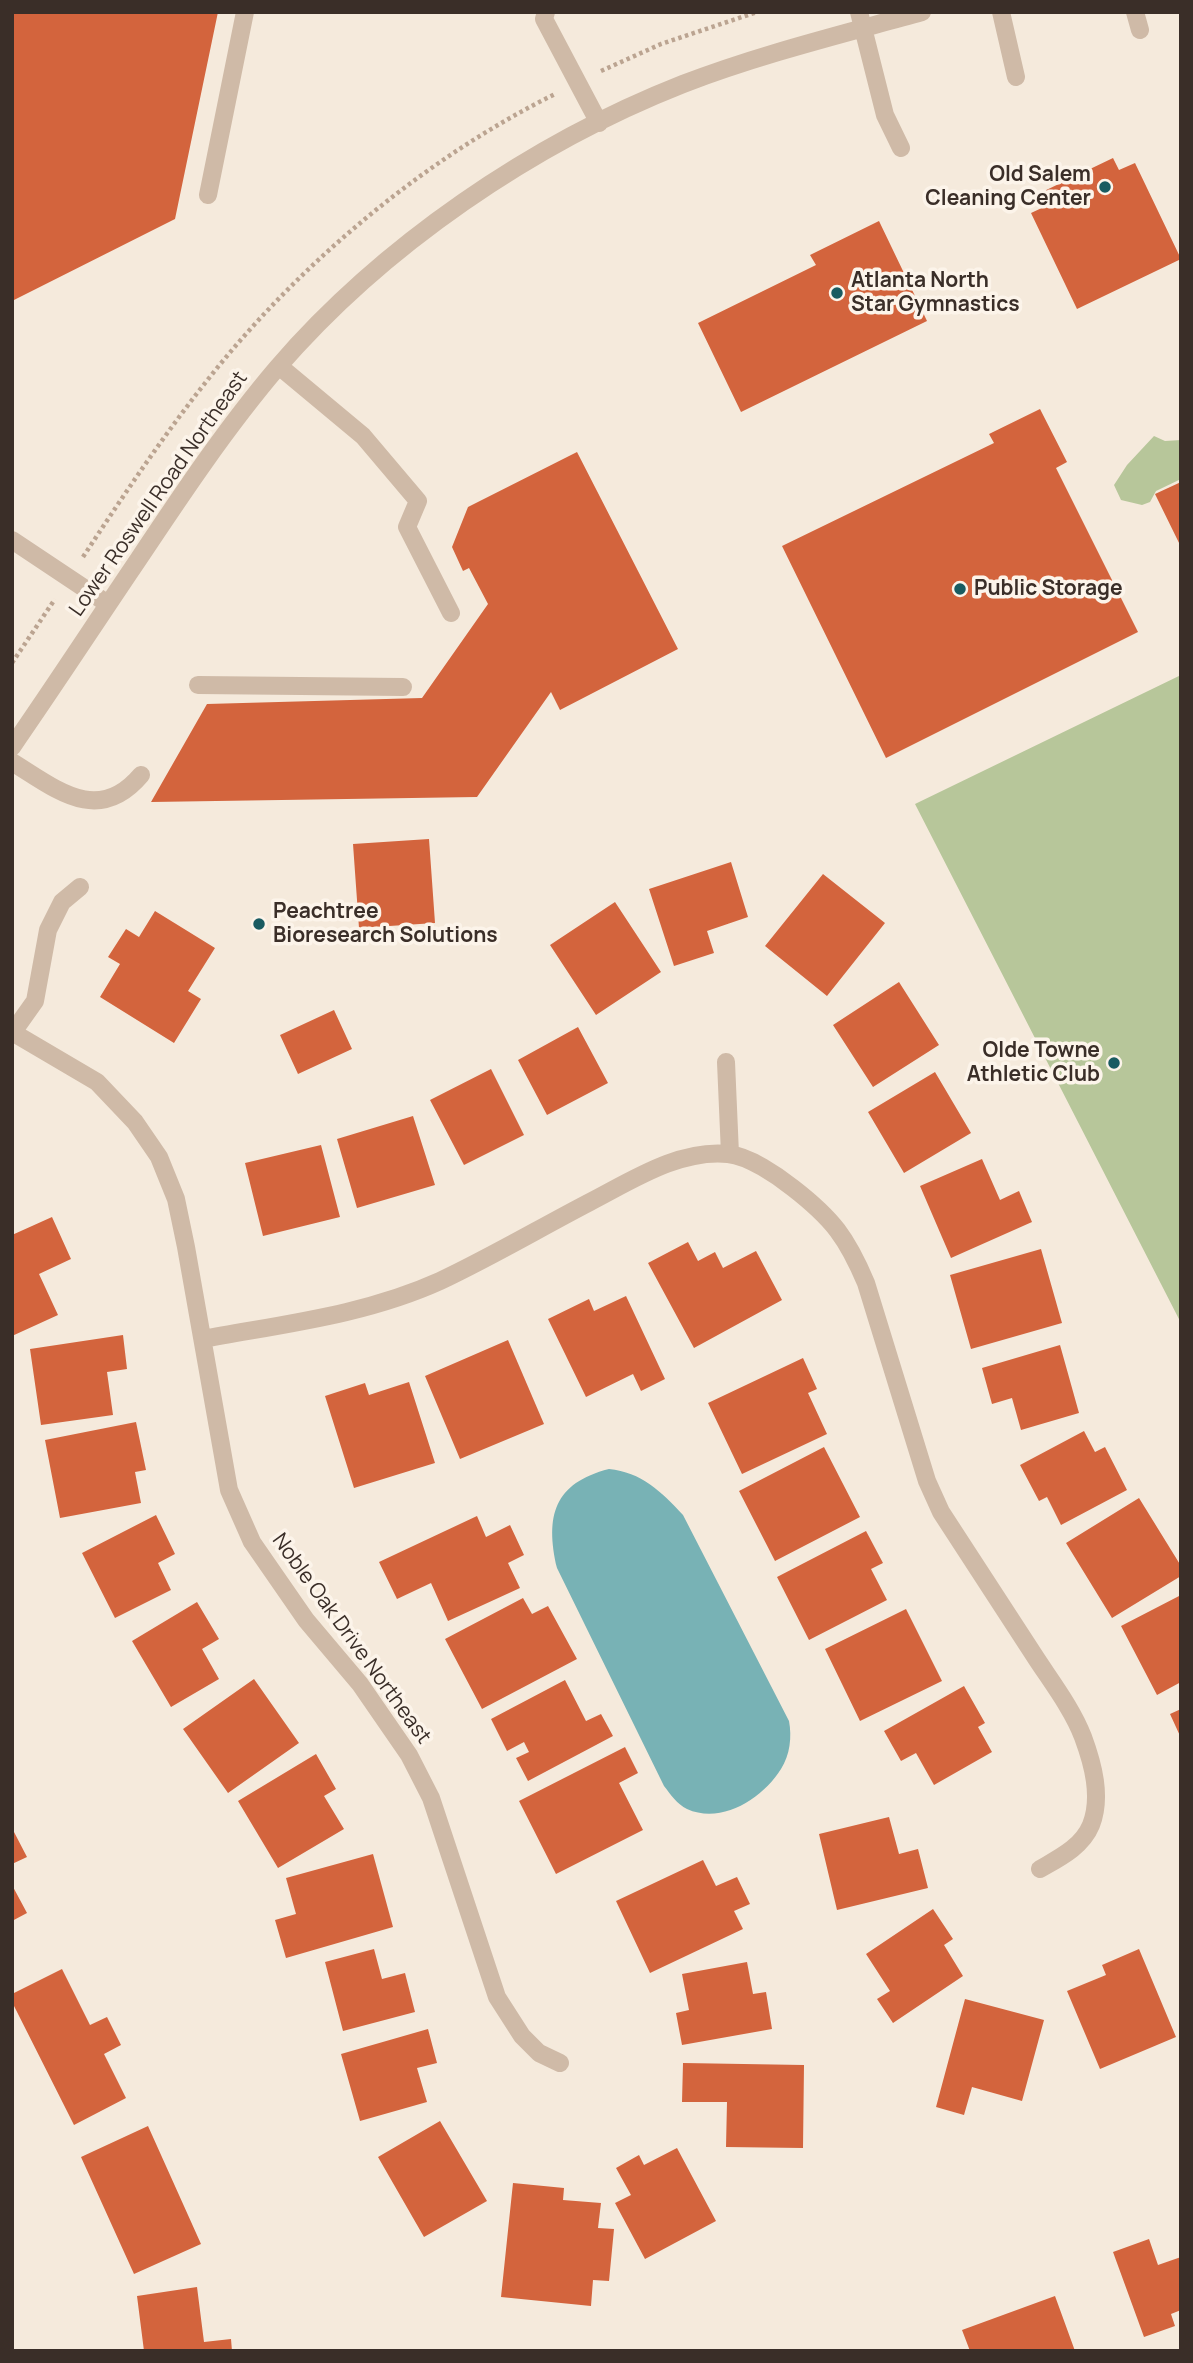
<!DOCTYPE html>
<style>
body{margin:0}
#map{position:relative;width:1193px;height:2363px;overflow:hidden;background:#f5eadc;font-family:Manrope,sans-serif}
canvas{display:block}
.frame{position:absolute;inset:0;border:14px solid #3a2e28;pointer-events:none}
</style>
<div id="map">
<canvas width="1193" height="2363"></canvas>
<div class="frame"></div>
</div>
<script>
const g = document.querySelector('canvas').getContext('2d');
g.lineJoin = 'round';
function fillPath(path, color) { g.fillStyle = color; g.fill(path, 'evenodd'); }
function strokePath(path, color, width, dash) { g.strokeStyle = color; g.lineWidth = width; g.lineCap = dash ? 'butt' : 'round'; g.setLineDash(dash || []); g.stroke(path); }
function label(font, color, halo, rows, align = 'center') {
  g.font = font + ' Manrope,sans-serif'; g.lineWidth = 7; g.setLineDash([]); g.textBaseline = 'middle'; g.strokeStyle = halo; g.fillStyle = color; for (const [text, x, y, turn = 0] of rows) {
    g.save(); g.translate(x, y); g.rotate((+turn || 0) * Math.PI / 180); g.textAlign = isNaN(turn) ? turn : align; if (halo) g.strokeText(text, 0, 0); g.fillText(text, 0, 0); g.restore();
  }
}
fillPath(new Path2D(`
 M1154 436 1165 441 1181 440V479L1156 491 1150 502 1142 505 1121 500 1114 485 1127 465Z
 M1181 675V1323L915 804Z`), '#b7c69a');
fillPath(new Path2D(`
 M609 1469C641 1472 662 1492 683 1515L789 1721C792 1737 790 1755 781 1769 763 1798 722 1825 687 1809 677 1804 671 1795 664 1786L557 1568C545 1516 554 1483 609 1469Z`), '#78b2b5');
fillPath(new Path2D(`
 M12 12H218L175 219 12 301Z
 M1113 158 1119 170 1135 163 1181 259 1077 309 1031 213 1046 206 1040 193Z
 M879 221 927 321 741 412 698 323 816 265 810 255Z
 M1040 409 1067 462 1056 468 1138 632 886 758 782 546 994 443 989 434Z
 M577 452 678 649 560 710 551 692 477 797 151 802 207 704 422 698 488 604 469 568 463 571 452 547 468 507Z
 M1181 482V547L1155 494Z
 M429 839 435 923 359 928 353 844Z
 M731 862 748 917 707 931 714 953 674 966 649 889Z
 M823 874 885 923 827 996 765 946Z
 M615 902 661 972 596 1015 550 945Z
 M155 911 215 948 188 991 201 999 174 1043 100 997 120 964 108 957 126 929 139 937Z
 M899 982 939 1045 873 1087 833 1025Z
 M334 1010 352 1049 298 1074 280 1035Z
 M578 1027 608 1083 547 1115 518 1060Z
 M491 1069 524 1135 464 1165 430 1100Z
 M935 1072 971 1133 904 1173 868 1112Z
 M413 1116 435 1185 357 1208 337 1139Z
 M321 1145 340 1217 263 1236 245 1163Z
 M982 1159 1000 1200 1019 1191 1032 1222 951 1258 920 1186Z
 M52 1217 71 1259 39 1274 58 1315 12 1336V1235Z
 M688 1242 698 1261 715 1252 723 1268 756 1251 782 1300 694 1348 648 1263Z
 M1041 1249 1062 1323 971 1349 950 1275Z
 M626 1296 665 1379 641 1391 633 1374 586 1397 548 1319 589 1299 594 1311Z
 M123 1335 127 1369 107 1372 113 1415 41 1425 30 1349Z
 M508 1340 544 1424 460 1459 425 1376Z
 M1060 1345 1079 1413 1021 1430 1012 1398 992 1404 982 1368Z
 M803 1358 817 1389 808 1393 827 1434 742 1474 708 1403Z
 M409 1382 435 1463 354 1488 325 1396 365 1383 369 1395Z
 M136 1422 146 1470 135 1472 141 1503 60 1518 45 1440Z
 M1084 1431 1095 1452 1105 1447 1127 1490 1061 1525 1047 1497 1039 1501 1020 1465Z
 M824 1447 860 1517 775 1561 739 1491Z
 M1139 1498 1181 1566V1576L1112 1618 1066 1543Z
 M156 1515 175 1554 158 1563 171 1590 115 1618 82 1553Z
 M477 1516 486 1537 510 1525 524 1555 508 1563 520 1588 448 1621 431 1583 397 1599 379 1562Z
 M866 1531 883 1563 871 1569 887 1600 809 1640 777 1577Z
 M1181 1595V1682L1157 1695 1121 1626Z
 M523 1598 532 1614 548 1606 577 1659 482 1709 445 1639Z
 M197 1602 219 1639 202 1649 219 1679 171 1707 132 1641Z
 M906 1609 942 1681 860 1721 825 1649Z
 M254 1679 299 1743 228 1793 183 1729Z
 M565 1680 586 1721 601 1714 613 1736 528 1781 516 1758 529 1752 524 1742 507 1751 491 1719Z
 M964 1686 985 1723 978 1727 992 1752 934 1785 916 1753 901 1761 884 1731Z
 M1181 1709V1738L1170 1714Z
 M625 1747 638 1773 619 1783 643 1830 556 1874 519 1801Z
 M316 1754 336 1789 324 1796 344 1829 278 1868 238 1801Z
 M889 1817 899 1854 918 1849 928 1888 837 1910 819 1834Z
 M14 1832 27 1857 12 1864V1833Z
 M373 1854 393 1927 286 1958 275 1920 296 1914 286 1878Z
 M703 1860 716 1886 737 1877 750 1904 734 1911 743 1929 650 1973 616 1901Z
 M12 1885 27 1913 12 1921Z
 M933 1909 953 1939 944 1945 963 1976 893 2023 877 1999 890 1991 866 1954Z
 M374 1949 382 1979 405 1973 415 2012 343 2031 325 1962Z
 M1139 1949 1176 2037 1100 2069 1067 1991 1106 1975 1102 1965Z
 M747 1962 753 1994 766 1992 772 2029 682 2045 676 2013 689 2010 682 1974Z
 M62 1969 90 2025 107 2017 121 2045 104 2054 126 2098 74 2125 12 2002V1994Z
 M965 1999 1044 2020 1022 2101 972 2087 964 2115 936 2107Z
 M428 2029 437 2063 417 2068 427 2102 360 2121 341 2054Z
 M683 2063 804 2065 803 2148 726 2147 727 2102H682Z
 M440 2121 487 2201 424 2237 378 2157Z
 M148 2126 201 2244 134 2274 81 2157Z
 M677 2148 716 2221 645 2259 615 2203 631 2195 616 2168 639 2155 644 2165Z
 M513 2183 564 2188 563 2200 601 2203 598 2228 614 2229 609 2281 593 2280 591 2306 501 2297Z
 M1149 2239 1158 2265 1181 2257V2310L1171 2314 1175 2326 1144 2337 1113 2252Z
 M197 2287 204 2342 231 2339 232 2351H144L137 2296Z
 M1055 2296 1075 2351H970L962 2330Z`), '#d3643d');
strokePath(new Path2D(`
 M601 71 661 44 757 12
 M83 557C127 490 171 424 222 362 311 254 430 156 555 94
 M12 663 55 599`), '#bba491', 4.5, [3.5, 3.5]);
strokePath(new Path2D(`
 M546 12 544 19 599 123
 M859 12 885 115 901 148
 M1001 12 1016 77
 M1135 12 1140 30
 M208 195 245 12
 M279 366 363 436 418 501 407 527 451 613
 M12 540 108 604
 M198 685 403 687
 M12 747C55 685 96 622 138 560 182 494 226 428 277 368 383 245 533 143 683 84 761 54 843 34 922 12
 M12 762C56 789 98 826 141 775
 M12 1032 97 1082 135 1122 159 1157 176 1199 186 1247 229 1490 252 1542 306 1620 360 1684 409 1755 431 1798 497 1997 522 2036 539 2053 560 2063
 M13 1032 35 1001 48 930 62 902 80 887
 M726 1062 730 1154
 M203 1339C283 1324 365 1315 440 1281 491 1257 540 1228 590 1202 631 1181 679 1149 728 1154 749 1156 778 1176 793 1188 833 1219 847 1238 866 1283L927 1481 941 1512C972 1559 1003 1607 1034 1655 1050 1680 1072 1708 1083 1737 1093 1764 1102 1797 1091 1825 1082 1847 1059 1858 1040 1869`), '#cfbaa7', 18);
for (const [x, y, r, color] of [
 [1105,187,7,"#195b61"],
 [837,293,7,"#195b61"],
 [960,589,7,"#195b61"],
 [259,924,7,"#195b61"],
 [1114,1063,7,"#195b61"]
]) { const dot = new Path2D(); dot.arc(x, y, r, 0, 2 * Math.PI); g.fillStyle = color; g.fill(dot); strokePath(dot, '#fcf4ea', 2.5); }
label('bold 21px', '#3a2e28', '#fcf4ea', [
 ["Old Salem",1091,175,"right"],
 ["Cleaning Center",1091,199,"right"],
 ["Atlanta North",851,281],
 ["Star Gymnastics",851,305],
 ["Public Storage",974,589],
 ["Peachtree",273,912],
 ["Bioresearch Solutions",273,936],
 ["Olde Towne",1100,1051,"right"],
 ["Athletic Club",1100,1075,"right"]
], 'left');
label('21px', '#3a2e28', '#fcf4ea', [
 ["Lower Roswell Road Northeast",159,494,-55],
 ["Noble Oak Drive Northeast",351,1639,54]
]);
</script>
